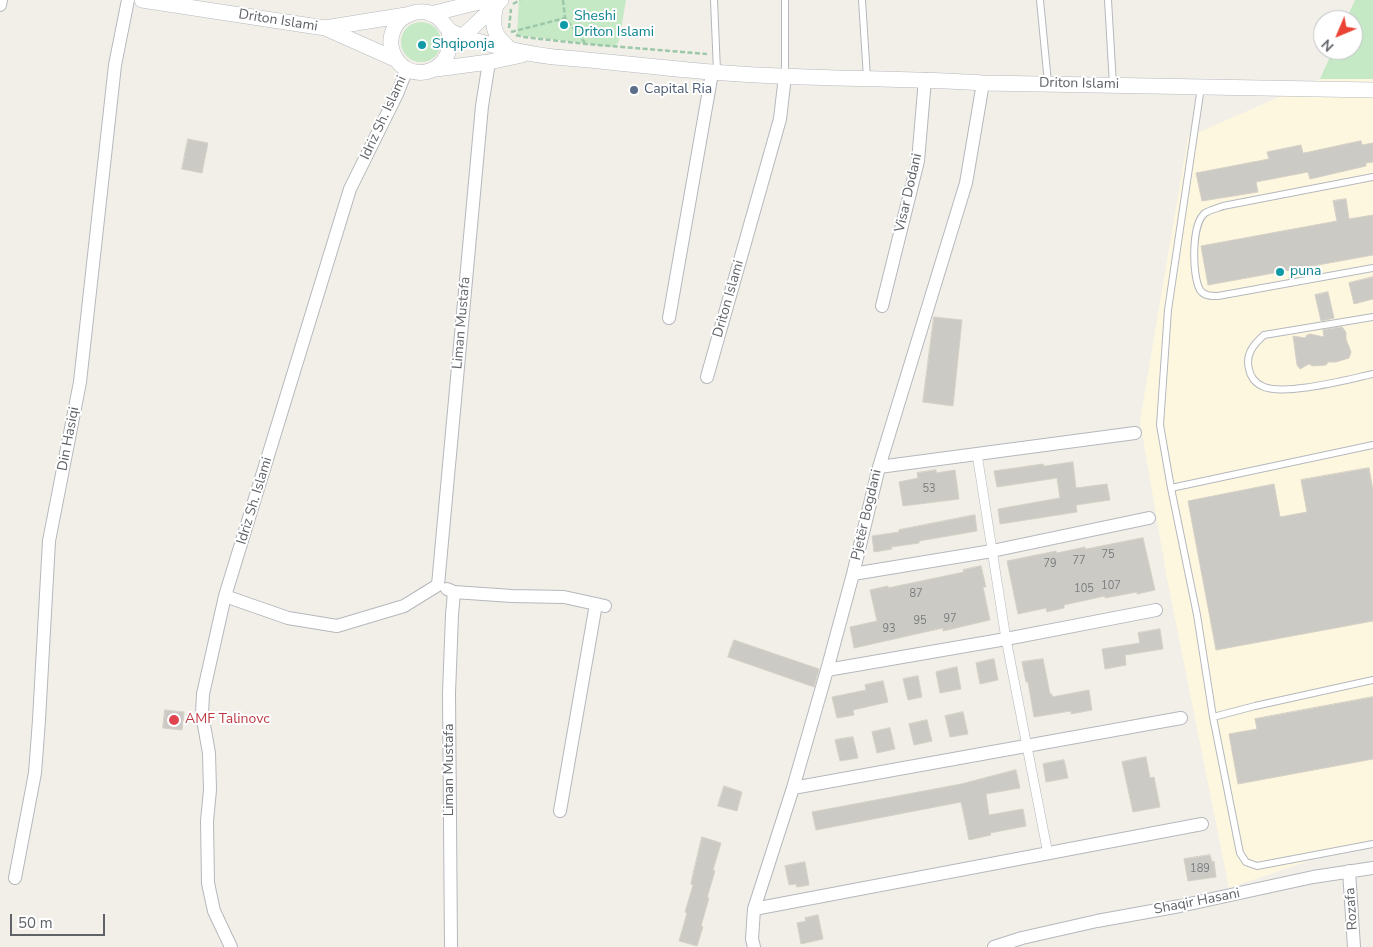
<!DOCTYPE html>
<meta charset="utf-8">
<style>
body{margin:0}
#map{position:relative;width:1373px;height:947px;overflow:hidden;background:#f1efe8;font-family:"Nunito Sans",sans-serif}
canvas{display:block}
.north{position:absolute;left:1313px;top:10px;width:50px;height:50px;box-sizing:border-box;background:#fff;border:1px solid #bfc1c3;border-radius:50%;rotate:225deg;font-size:14px;font-weight:700;line-height:20px;text-align:center;color:#5f6368}
.north::after{content:'';display:block;margin:auto;width:18px;height:22px;background:#ea4335;clip-path:polygon(50% 0,100% 100%,50% 72%,0 100%)}
.scale{position:absolute;left:10px;top:914px;width:95px;height:22px;box-sizing:border-box;border:2px solid #5f6368;border-top:0;padding-left:6px;font-size:15px;line-height:18px;white-space:nowrap;color:#5f6368;-webkit-text-stroke:4px #fff;paint-order:stroke}
</style>
<div id="map">
<canvas width="1373" height="947"></canvas>
<div class="north">N</div>
<div class="scale">50 m</div>
</div>
<script>
const g = document.querySelector('canvas').getContext('2d');
g.lineJoin = 'round';
function fillPath(path, color) { g.fillStyle = color; g.fill(path, 'evenodd'); }
function strokePath(path, color, width, dash) { g.strokeStyle = color; g.lineWidth = width; g.lineCap = dash ? 'butt' : 'round'; g.setLineDash(dash || []); g.stroke(path); }
function label(font, color, halo, rows, align = 'center') {
  g.font = font + ' "Nunito Sans",sans-serif'; g.lineWidth = 4; g.setLineDash([]); g.textBaseline = 'middle'; g.strokeStyle = halo; g.fillStyle = color; for (const [text, x, y, turn = 0] of rows) {
    g.save(); g.translate(x, y); g.rotate((+turn || 0) * Math.PI / 180); g.textAlign = isNaN(turn) ? turn : align; if (halo) g.strokeText(text, 0, 0); g.fillText(text, 0, 0); g.restore();
  }
}
fillPath(new Path2D(`
 M1320 79H1373V839L1229 888 1167 578 1140 421 1188 137Z`), '#fef7e0');
fillPath(new Path2D(`
 M519 0H626L619 41 615 47 517 35Z
 M1355 0H1373V79H1320L1333 50H1353V20H1346Z
 M401 42a20 20 0 1 1 40 0a20 20 0 1 1-40 0Z`), '#c5e8c5');
const building = new Path2D(`
 M188 139 208 143 202 173 182 169Z
 M1361 141 1362 145 1373 143V162L1366 163V166L1310 179 1308 172 1256 182 1258 192 1202 201 1196 173 1269 159 1267 152 1301 145 1303 153Z
 M1346 199 1349 219 1373 215V255L1208 285 1201 246 1337 221 1333 201Z
 M1373 277V299L1354 304 1349 283Z
 M1328 292 1334 318 1321 321 1315 295Z
 M934 317 962 320 953 406 923 402Z
 M1342 327 1346 332V339L1351 352 1349 358 1336 362H1328L1326 365 1313 366 1309 364 1300 369 1297 365 1293 336 1305 338 1307 335 1310 334 1324 337 1323 330Z
 M1073 462 1076 488 1107 484 1110 500 1076 505 1077 512 1000 524 998 509 1060 498 1057 478 997 487 994 471 1043 464 1044 466Z
 M1369 468 1373 490V621L1216 650 1188 501 1274 484 1280 517 1307 512 1301 480Z
 M936 470V473L955 470 959 499 903 506 899 482 918 478 917 473Z
 M975 515 977 531 919 541V543L891 547 892 549 874 552 872 536 899 532V530Z
 M1143 538 1155 590 1137 594V592L1105 598V596L1064 605V608L1047 612 1046 608 1018 614 1007 561 1056 551 1057 553 1085 547V549Z
 M981 566 986 587H983L990 620 943 631V628L854 648 850 627 877 621 870 590 888 586V588L964 572 963 570Z
 M1160 629 1163 649 1125 655 1126 665 1105 669 1102 649 1140 643 1138 633Z
 M734 640 819 669 814 687 728 657Z
 M994 659 998 680 980 684 976 663Z
 M1043 659 1050 694H1052V697L1089 690 1092 710 1071 714V711L1034 717 1028 682H1026L1022 662Z
 M957 667 961 689 940 693 936 672Z
 M918 676 922 697 908 700 903 679Z
 M883 681 888 702 853 710 854 715 837 718 832 697 866 690 865 685Z
 M1373 697V759L1238 784 1229 734 1257 729 1255 719Z
 M165 710 184 712 182 730 163 728Z
 M963 712 968 734 950 737 945 716Z
 M927 720 932 741 914 745 909 724Z
 M890 728 895 749 877 753 872 732Z
 M853 737 858 758 840 761 835 740Z
 M1146 757 1150 778 1154 777 1160 807 1133 812 1122 762Z
 M1064 760 1068 778 1046 782 1043 764Z
 M1016 770 1020 788 986 794 989 815 1023 809 1026 826 990 833 991 835 969 840 961 802 816 830 812 812 961 784Z
 M724 786 742 792 737 811 718 806Z
 M702 837 721 843 713 870 715 871 707 898H709L701 926 703 927 697 946 679 941 687 913 685 912 693 885 691 884Z
 M1210 855 1212 862 1214 861 1216 877 1188 881 1184 859Z
 M805 862 809 885 797 887 796 884 789 885 785 866Z
 M818 915 823 939 801 944 797 923 806 921 805 918Z`);
fillPath(building, '#cccac5');
strokePath(building, '#d6d1c6', 1);
const service = new Path2D(`
 M714 0 717 71
 M785 0V76
 M862 0 867 78
 M1040 0 1048 83
 M1108 0 1113 85
 M1201 87 1168 310 1160 425 1171 488 1197 615 1213 717 1240 853 1246 862 1257 866 1373 844
 M1373 177 1223 206C1218 208 1210 210 1205 213 1191 224 1192 276 1200 290 1204 296 1211 296 1218 296L1373 268
 M1373 317 1264 335C1254 344 1245 354 1249 369 1250 376 1255 383 1262 386 1283 397 1349 379 1373 374
 M1171 488 1373 445
 M1213 717 1255 706 1373 680`);
const pedestrian = new Path2D(`
 M977 454 1006 639 1048 854`);
const minor = new Path2D(`
 M0 5 1 0
 M882 306 918 161 925 79
 M669 318 712 73
 M707 377 780 119 785 76
 M879 467 1135 433
 M853 574 992 551 1149 518
 M447 589 454 592 512 596 564 597 605 606
 M225 596 288 618 337 626 404 606 438 585 482 106 489 62
 M827 670 1006 639 1156 610
 M793 788 1181 718
 M560 811 596 604
 M1349 871 1354 947
 M15 878 35 773 39 720 49 541 80 382 115 65 128 0
 M754 909 1202 824
 M231 947 214 911 208 883 207 821 210 790 209 753 202 714 203 694 225 596 350 189 397 94 407 69
 M451 947 449 693 452 615 454 592
 M754 947 752 939 754 909 793 788 827 670 853 574 879 467 966 183 983 83
 M994 947 1022 938 1097 921 1180 906 1313 877 1373 868`);
const tertiary = new Path2D(`
 M142 0 325 28 397 60
 M496 5C491 25 493 35 509 48
 M431 14 487 0
 M325 28 406 15
 M449 31C458 73 407 88 393 53 388 42 392 27 401 19 409 13 420 10 430 13 444 18 444 28 452 32 459 36 468 38 477 41 502 48 527 54 554 57 607 61 659 68 712 72 802 80 893 77 983 83L1373 90
 M457 42 501 0
 M436 69 489 62 522 55`);
strokePath(service, '#b5b8bc', 8);
strokePath(pedestrian, '#b5b8bc', 10);
strokePath(minor, '#b5b8bc', 14);
strokePath(tertiary, '#b5b8bc', 16);
strokePath(new Path2D(`
 M563 0 565 18 586 44
 M513 4 520 0
 M509 28 511 9
 M511 32 565 18
 M516 35 523 37 586 44 707 54`), '#9cc7a9', 2.5, [5, 2.5]);
strokePath(service, '#fff', 6);
strokePath(pedestrian, '#fff', 9);
strokePath(minor, '#fff', 12);
strokePath(tertiary, '#fff', 15);
for (const [x, y, r, color] of [
 [564,25,5,"#0f9aa8"],
 [422,45,5,"#0f9aa8"],
 [634,90,5,"#5c6f8a"],
 [1280,272,5,"#0f9aa8"],
 [174,720,6,"#e0444e"]
]) { const dot = new Path2D(); dot.arc(x, y, r, 0, 2 * Math.PI); g.fillStyle = color; g.fill(dot); strokePath(dot, '#fff', 2); }
label('11px', '#7a7d7f', null, [
 ["53",929,489],
 ["75",1108,555],
 ["77",1079,561],
 ["79",1050,564],
 ["107",1111,586],
 ["105",1084,589],
 ["87",916,594],
 ["97",950,619],
 ["95",920,621],
 ["93",889,629],
 ["189",1200,869]
]);
label('14px', '#0d838f', '#fff', [
 ["Sheshi",574,17],
 ["Driton Islami",574,33],
 ["Shqiponja",432,45],
 ["puna",1290,272]
], 'left');
label('14px', '#5f6368', '#fff', [
 ["Driton Islami",278,21,9],
 ["Driton Islami",1079,84,1],
 ["Idriz Sh. Islami",384,118,-65],
 ["Visar Dodani",909,193,-77],
 ["Driton Islami",729,299,-74],
 ["Liman Mustafa",462,323,-85],
 ["Din Hasiqi",69,439,-79],
 ["Idriz Sh. Islami",255,501,-73],
 ["Pjetër Bogdani",867,515,-77],
 ["Liman Mustafa",450,770,-90],
 ["Shaqir Hasani",1197,902,-11],
 ["Rozafa",1352,909,-94]
]);
label('14px', '#4e5e75', '#fff', [
 ["Capital Ria",644,90]
], 'left');
label('14px', '#be3a42', '#fff', [
 ["AMF Talinovc",185,720]
], 'left');
</script>
